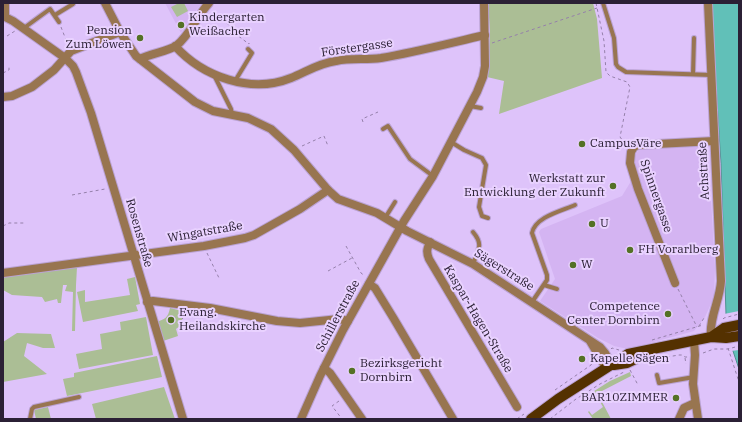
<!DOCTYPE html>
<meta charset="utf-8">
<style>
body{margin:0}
#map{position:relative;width:742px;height:422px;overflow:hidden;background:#dec3fa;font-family:"IBM Plex Serif",serif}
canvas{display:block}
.frame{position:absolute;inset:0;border:4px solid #2b2035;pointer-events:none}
</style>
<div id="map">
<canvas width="742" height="422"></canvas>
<div class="frame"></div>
</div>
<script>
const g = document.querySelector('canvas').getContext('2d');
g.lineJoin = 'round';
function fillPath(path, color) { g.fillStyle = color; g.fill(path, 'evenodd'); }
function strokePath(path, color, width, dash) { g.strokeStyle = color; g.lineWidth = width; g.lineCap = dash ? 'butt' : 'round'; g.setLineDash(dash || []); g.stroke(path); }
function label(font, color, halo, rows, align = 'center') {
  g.font = font + ' "IBM Plex Serif",serif'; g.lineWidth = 4; g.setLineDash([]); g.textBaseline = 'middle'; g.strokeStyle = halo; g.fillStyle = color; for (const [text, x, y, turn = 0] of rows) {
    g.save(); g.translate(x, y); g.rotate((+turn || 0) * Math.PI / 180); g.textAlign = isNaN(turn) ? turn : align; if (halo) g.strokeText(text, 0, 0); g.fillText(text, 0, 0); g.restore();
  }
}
fillPath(new Path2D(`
 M165 3H202L191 17 181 33Z
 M708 146 715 268 714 297 705 317 694 331 628 349 614 346 598 338 540 301 555 279 539 232 541 229 622 196 636 173 633 157 640 149Z`), '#d4b4f2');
fillPath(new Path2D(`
 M179 3H184L188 11 177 17 171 7Z
 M488 3H593L597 19 602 78 499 114 504 81 487 77 490 32Z
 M77 267 76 285H63L61 303H58L57 299 45 302 42 297 12 295 3 290V276Z
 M135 277 140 304 136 305 138 311 83 322 77 292 85 290V302L130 295 127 279Z
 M67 285H76L75 331H72L73 292 65 291Z
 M170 308 182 311C183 317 182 326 176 329L178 336 163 341 156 322C165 319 168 318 170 308Z
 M146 317 153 355 79 369 76 354 102 349 100 334 121 330 120 322Z
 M17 333 51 334 55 348H43L27 343 24 356 47 374 3 382V342Z
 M157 356 162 377 67 396 63 379 74 377V373Z
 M630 372 631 376 602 391 604 396 600 398 611 419H593L588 412 589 411 592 415 603 407 596 395 591 393 610 381Z
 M164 387 175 419H96L92 404Z
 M48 407 51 419H36L34 410Z`), '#abbe95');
const water = new Path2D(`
 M711 3H739V369L733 351 726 314 721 164Z`);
fillPath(water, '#61c0b8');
strokePath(water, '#519091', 1);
fillPath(new Path2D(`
 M739 311V350L731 351 724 314Z`), '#dec3fa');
const service = new Path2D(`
 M603 3 614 38 616 64 618 67 626 72 711 75
 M55 15 73 4
 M24 28 50 9 59 22
 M693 74 694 38
 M214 75 231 109 232 114
 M235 81 252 53 248 49
 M470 106 481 108
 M383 129 388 126 410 159 433 176
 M451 142 464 150 482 158 486 165 479 207 482 216 488 218
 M385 218 395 202
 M473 264C478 250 484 245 473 232
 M544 285 557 289
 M532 302 547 280V275L532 233C535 217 561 211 575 205
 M657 375 659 383 694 377
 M30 419 32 409 34 407 79 397`);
const minor = new Path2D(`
 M3 16 13 21 65 58 73 66 76 72 91 113 183 419
 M5 17V3
 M175 46C203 77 251 94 291 78 306 72 319 63 336 61 351 58 366 60 381 58 416 52 450 43 485 35
 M140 59C150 54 168 51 176 46 190 35 197 16 209 3
 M3 97 12 96 32 87 54 70 71 51 120 32
 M430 242C427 249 426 252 429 259L517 407
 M3 273 204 246 245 238 254 235 300 209 328 190
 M675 283 638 189 630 163 631 152 634 147 638 145 714 141
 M369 284 375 288 394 319 453 419
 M147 302 153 301 210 308 277 321 300 323 339 319 348 321
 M324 368 330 373 362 419
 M679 419 684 408 695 403`);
const tertiary = new Path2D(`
 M105 3 120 32 136 56 195 102 213 111 248 118 271 129 294 150 328 190 338 199 377 213 407 231 473 264 600 347 605 353 612 365
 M708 3 721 281C720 300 709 318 711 337
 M590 341 606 368
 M694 341 695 355 693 384 698 419
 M301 419 320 376 343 330 404 221 433 176 477 92 483 77 485 66 484 3`);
const primary = new Path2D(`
 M711 337 726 338 739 336
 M614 365 627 363 648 353
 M531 419 558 399 628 354 711 337 724 328 739 325`);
strokePath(service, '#baa2d3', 6);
strokePath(minor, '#baa2d3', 10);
strokePath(tertiary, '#baa2d3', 10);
strokePath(primary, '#baa2d3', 12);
strokePath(new Path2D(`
 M596 3 604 41 606 72 610 76 627 82 630 87 620 137 626 145
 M236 15 227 23 237 35 249 44V43
 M61 27 68 45
 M7 36 15 31
 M492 43 597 8
 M3 73 9 70V65
 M363 122 362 119 378 112
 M302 146 324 136 328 146
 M72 195 105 189
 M3 226 9 223H25
 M190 234 204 231 207 238
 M346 246 361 273 365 276
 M207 253 219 278
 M328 271 352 258
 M678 289 697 327
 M723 319 724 318 739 314
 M699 326 704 318
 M178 330 181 326 184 312
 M652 340 703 325
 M728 348 739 382
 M611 349 612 348 619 350
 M703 353 714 349H728L739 346
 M685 358 686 364
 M655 359 679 355H682L685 357H688
 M630 370 638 385
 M555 390 591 365 593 361
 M339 401 332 406 342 419
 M517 419 524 414
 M550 419 576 399 600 384 624 372`), '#9580aa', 1, [3, 3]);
strokePath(service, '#987550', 4);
strokePath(minor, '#987550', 8);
strokePath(tertiary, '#987550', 8);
strokePath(primary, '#543100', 10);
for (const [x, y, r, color] of [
 [181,25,4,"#547125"],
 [140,38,4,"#547125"],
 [582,144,4,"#547125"],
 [613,186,4,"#547125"],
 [592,224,4,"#547125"],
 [630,250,4,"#547125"],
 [573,265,4,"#547125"],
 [668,314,4,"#547125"],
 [171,320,4,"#547125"],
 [582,359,4,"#547125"],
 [352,371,4,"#547125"],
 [676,398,4,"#547125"]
]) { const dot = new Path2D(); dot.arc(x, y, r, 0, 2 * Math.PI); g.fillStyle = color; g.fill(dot); strokePath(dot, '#e9d2ff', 1.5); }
label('12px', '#2b2035', '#e9d2ff', [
 ["Kindergarten",189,18],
 ["Weißacher",189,32],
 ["Pension",132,31,"right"],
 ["Zum Löwen",132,45,"right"],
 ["CampusVäre",590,144],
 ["Werkstatt zur",605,179,"right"],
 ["Entwicklung der Zukunft",605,193,"right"],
 ["U",600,224],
 ["FH Vorarlberg",638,250],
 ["W",581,265],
 ["Competence",660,307,"right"],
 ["Center Dornbirn",660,321,"right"],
 ["Evang.",179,313],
 ["Heilandskirche",179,327],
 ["Kapelle Sägen",590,359],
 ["Bezirksgericht",360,364],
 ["Dornbirn",360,378],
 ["BAR10ZIMMER",668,398,"right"]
], 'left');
label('12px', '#2b2035', '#e9d2ff', [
 ["Förstergasse",357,48,-8],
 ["Achstraße",704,171,-93],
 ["Spinnergasse",656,196,71],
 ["Wingatstraße",205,232,-10],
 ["Rosenstraße",139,233,74],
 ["Sägerstraße",504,270,32],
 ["Schillerstraße",338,316,-62],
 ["Kaspar-Hagen-Straße",478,319,59]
]);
</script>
